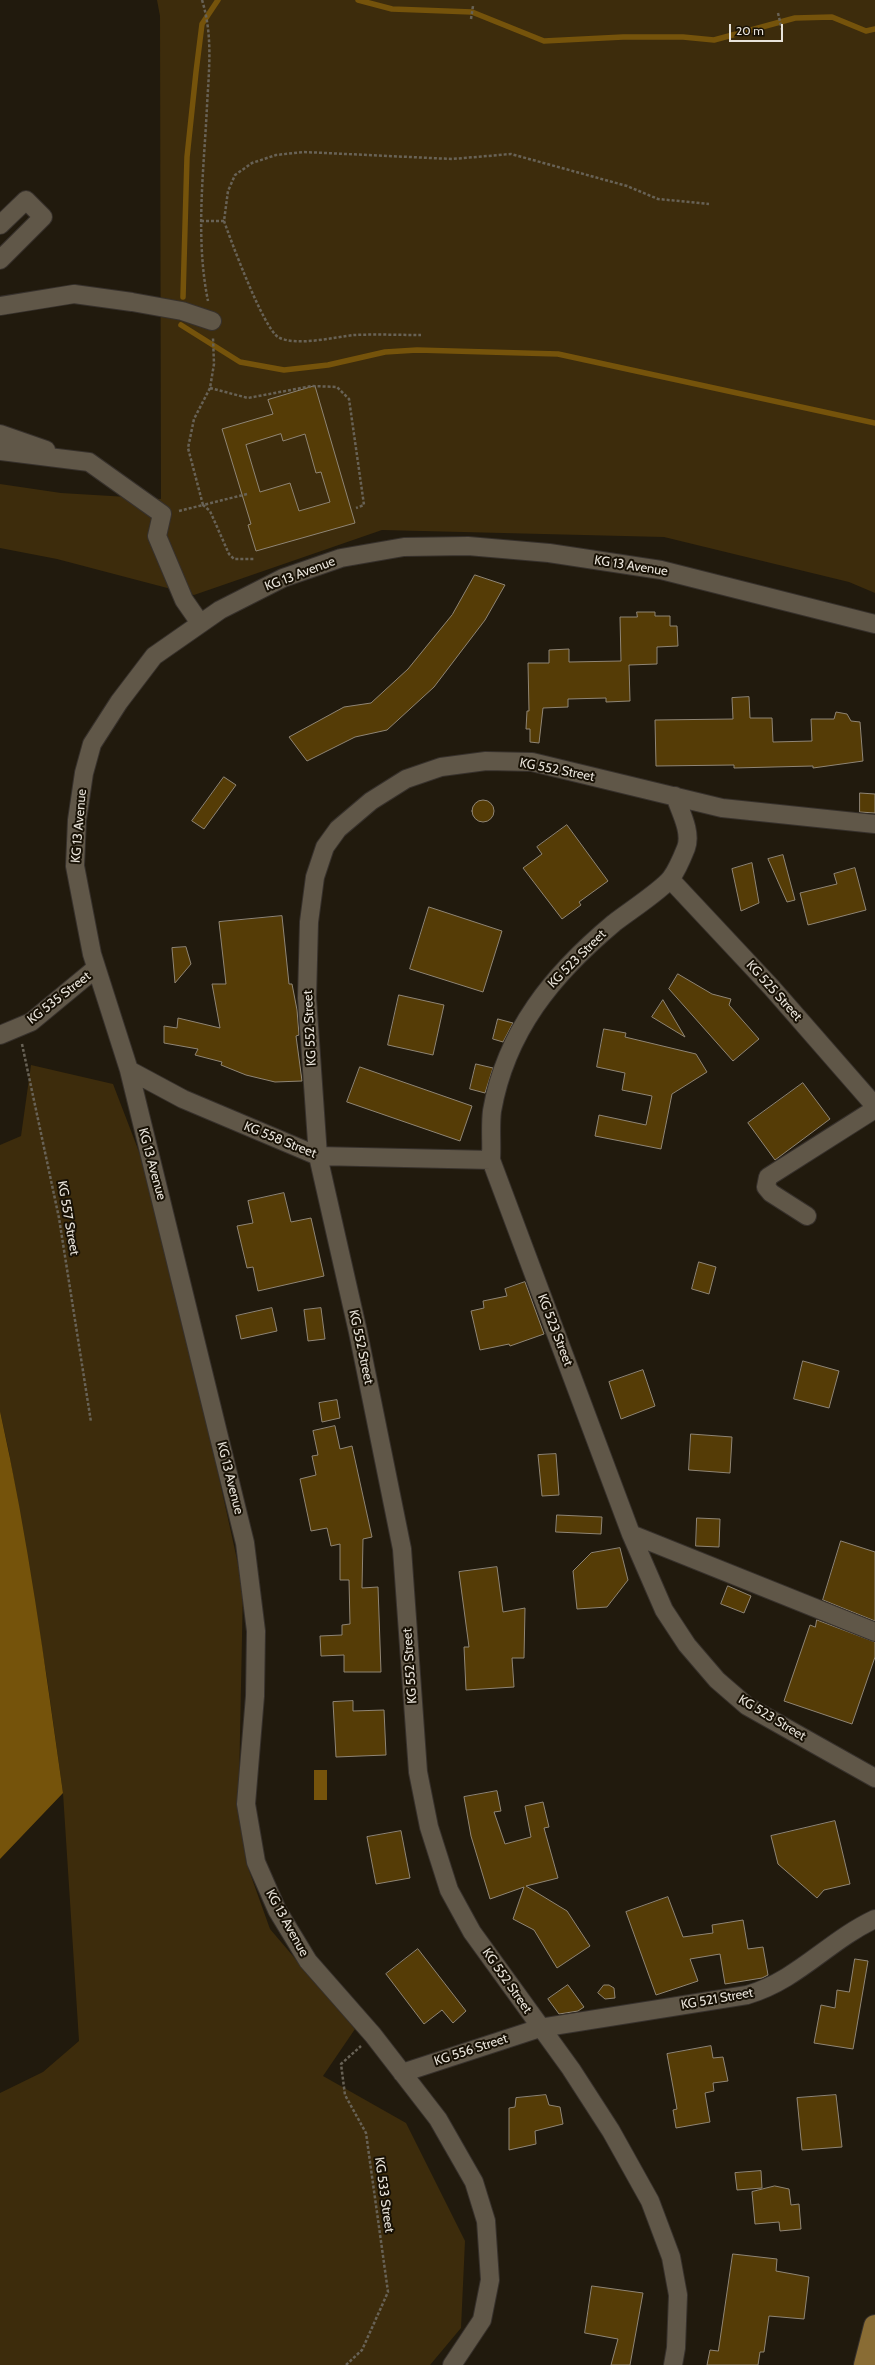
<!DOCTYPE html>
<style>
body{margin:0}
#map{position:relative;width:875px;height:2365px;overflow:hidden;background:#211a0d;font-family:Cabin,sans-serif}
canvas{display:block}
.scale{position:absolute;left:729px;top:24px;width:54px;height:18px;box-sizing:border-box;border:2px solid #e8e3da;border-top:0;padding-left:5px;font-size:12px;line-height:14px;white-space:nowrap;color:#e8e3da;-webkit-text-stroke:3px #181105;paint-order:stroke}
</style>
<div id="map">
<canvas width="875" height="2365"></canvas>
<div class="scale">20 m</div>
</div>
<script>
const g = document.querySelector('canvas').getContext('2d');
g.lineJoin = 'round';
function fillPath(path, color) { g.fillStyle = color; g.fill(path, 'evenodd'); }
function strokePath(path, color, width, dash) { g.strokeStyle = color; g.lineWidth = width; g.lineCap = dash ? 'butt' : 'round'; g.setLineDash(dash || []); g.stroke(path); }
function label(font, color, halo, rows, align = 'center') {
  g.font = font + ' Cabin,sans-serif'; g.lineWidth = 4; g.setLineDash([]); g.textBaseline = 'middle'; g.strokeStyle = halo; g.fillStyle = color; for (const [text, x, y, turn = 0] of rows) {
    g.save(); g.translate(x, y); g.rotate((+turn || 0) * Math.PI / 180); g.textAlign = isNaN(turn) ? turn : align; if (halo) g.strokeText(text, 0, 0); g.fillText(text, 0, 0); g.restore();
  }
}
fillPath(new Path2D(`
 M157 0H875V593L849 582 664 537 382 530 194 595 57 559 0 548V484L61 493 161 499 160 16Z
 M31 1065 113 1084 159 1204 243 1587 239 1785 246 1862 270 1929 355 2029 323 2076 406 2123 465 2241 461 2328 430 2365H0V2093L43 2072 79 2041 63 1793 47 1678 9 1452 0 1411V1145L21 1136Z`), '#3d2c0c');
fillPath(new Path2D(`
 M0 1411C28 1537 45 1665 63 1793L0 1859Z
 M314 1770H327V1800H314Z`), '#75530b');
strokePath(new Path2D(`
 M358 0 392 9 472 12 544 41 623 37H683L714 40 795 18 832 17 866 31 875 29
 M183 297 187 157 196 72 202 24 218 0
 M181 325 240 362 284 370 328 365 385 352 417 350 558 354 875 423`), '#75530b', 5.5);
const building = new Path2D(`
 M315 386 355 523 256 551 248 525 251 524 222 429 273 414 268 400ZM281 434 283 441 305 434 316 473 321 472 330 502 299 511 290 483 260 492 246 445Z
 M475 575 505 585 485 620 434 687 387 730 355 737 307 761 289 737 344 707 371 703 408 669 452 615Z
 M637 612H655V616H670V626H677L678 646 657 647V664L629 665 630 701 606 702V698L568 699V707L543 708 539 743 530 742V729H526L527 711H529L528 663H549V650L569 649V662L621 661 620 617H637Z
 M749 697 750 718H772L773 742 812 741 811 719H834L836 712 847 714 851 721 860 722 863 761 813 768V766L734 768V765L656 766 655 720 733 719 732 698Z
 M224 777 236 785 204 829 192 821Z
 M860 793 875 794V813L860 812Z
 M472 811a11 11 0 1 1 22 0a11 11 0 1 1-22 0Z
 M567 825 608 881 579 902 581 905 562 919 523 868 542 854 537 847Z
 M783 855 795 900 787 902 768 859Z
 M752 863 759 903 741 911 732 869Z
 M855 868 866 910 808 925 800 893 837 884 834 874Z
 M429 907 502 931 483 992 410 969Z
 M282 916 289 984H292L297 1010 299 1035 296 1036 302 1081 275 1082 246 1075 221 1065 222 1062 195 1055 198 1049 164 1043V1026L177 1028 178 1018 220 1028 212 984H226L219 922Z
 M186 947 191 964 175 983 172 948Z
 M678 974 712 994 731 999 729 1005 759 1039 733 1061 669 989Z
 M399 995 444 1005 433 1055 388 1045Z
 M663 1000 685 1037 652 1017Z
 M498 1019 513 1023 503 1042 493 1039Z
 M604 1029 626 1033 625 1037 696 1054 707 1072 672 1094 661 1149 595 1136 599 1115 646 1125 652 1096 622 1090 625 1073 597 1067Z
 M476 1064 493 1068 485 1093 470 1089Z
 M360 1067 472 1106 460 1141 347 1102Z
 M803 1083 830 1119 775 1160 748 1123Z
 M284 1193 291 1222 311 1218 324 1276 258 1291 253 1267 247 1268 237 1226 253 1223 248 1201Z
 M699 1262 716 1267 709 1294 692 1289Z
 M525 1282 544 1334 510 1346 509 1344 480 1350 471 1311 484 1308 483 1301 507 1296 505 1289Z
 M272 1308 277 1331 241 1339 236 1316Z
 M321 1308 325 1339 308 1341 304 1310Z
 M803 1361 839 1371 829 1408 794 1399Z
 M643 1370 655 1406 621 1419 609 1382Z
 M337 1400 340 1418 322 1422 319 1403Z
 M335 1426 340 1449 352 1446 372 1537 363 1539 362 1588 378 1587 381 1672H344V1655L321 1656 320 1636 342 1635V1625L350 1624 349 1580H340V1544L331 1546 327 1528 311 1531 300 1479 316 1475 312 1456 318 1455 313 1431Z
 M691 1434 732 1437 730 1473 689 1470Z
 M556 1454 559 1495 542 1496 538 1455Z
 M557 1515 602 1517 601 1534 556 1532Z
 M697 1518 720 1519 719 1547 696 1546Z
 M841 1541 875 1552V1621L823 1600Z
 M620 1548 628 1580 607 1607 577 1609 573 1571 591 1553Z
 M497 1567 503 1612 525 1608 524 1658H512L514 1687 466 1690 464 1647H469L459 1572Z
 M728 1586 751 1596 744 1613 721 1604Z
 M817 1620 875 1642V1657L852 1724 784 1701 810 1625 815 1627Z
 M353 1701V1711L384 1710 386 1755 336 1757 333 1702Z
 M497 1791 501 1811 494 1812 505 1844 531 1837 525 1806 543 1802 549 1827 544 1828 558 1878 526 1886 567 1911 590 1946 557 1968 534 1930 513 1919 524 1887 490 1899 471 1836 464 1797Z
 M835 1821 850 1884 824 1890 817 1898 778 1864 771 1836Z
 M401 1831 410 1878 376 1884 367 1837Z
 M668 1897 683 1937 713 1933 712 1925 743 1920 748 1949 763 1947 768 1975 762 1978 725 1984 720 1954 690 1959 698 1981 656 1995 626 1912Z
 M418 1949 466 2011 453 2023 442 2010 424 2024 386 1974Z
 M855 1959 868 1961 853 2049 814 2043 821 2005 835 2008 837 1990 849 1992Z
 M568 1985 584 2007 578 2011 559 2014 548 1999Z
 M604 1985H609L614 1988 615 1998 605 1999 598 1993Z
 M711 2046 713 2058 723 2057 728 2081 713 2083 714 2091 705 2093 710 2122 676 2128 673 2110 677 2109 667 2054Z
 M546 2095 549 2105 560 2107 563 2124 535 2131 536 2144 509 2150V2108L515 2107 516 2098Z
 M836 2095 842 2147 802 2150 797 2098Z
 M761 2171 762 2188 737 2190 735 2173Z
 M775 2186 789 2189 791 2205 799 2204 801 2229 780 2231 779 2222 755 2224 752 2192Z
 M733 2254 777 2259 776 2271 809 2277 804 2319 769 2316 764 2352H760L758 2365H707L710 2350 718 2351Z
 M592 2286 643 2293 630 2365H611L618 2339 585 2333Z`);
fillPath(building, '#553c06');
strokePath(building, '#8f8575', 1);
const minor = new Path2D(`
 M0 225 26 200 43 217 0 260
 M0 306 74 294 132 302 182 311 212 321
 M0 434 46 450
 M0 451 89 462 162 514 157 536 184 600 200 623
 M675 796C680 811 692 832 686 848 682 858 677 870 671 878 662 890 628 912 614 923 553 974 506 1031 492 1111 490 1127 492 1144 491 1160L631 1534 664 1610 687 1645 717 1680 747 1706 875 1778
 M670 879 772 988 875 1106
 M0 1035 31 1022 95 969
 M129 1070 183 1099 318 1156 491 1160
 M807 1216 771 1193 766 1187 768 1177 875 1109
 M631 1534 875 1632
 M402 2073 540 2028 747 1995C798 1980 828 1941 875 1919
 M452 2365 482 2320 490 2280 486 2221 474 2182 438 2119 373 2035 308 1961 277 1910 256 1862 246 1804 255 1696 256 1631 245 1543 129 1070 92 954 75 866 77 820 84 773 92 744 119 702 154 656 220 610 283 578 341 558 404 547 468 546 549 553 661 570 875 624
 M673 2365 676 2348 678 2295 671 2257 650 2201 611 2131 571 2069 472 1932 449 1890 429 1827 418 1772 402 1549 358 1332 318 1156 307 998 309 922 315 877 325 847 338 829 371 801 406 779 441 767 486 761 532 762 722 808 875 824`);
const major = new Path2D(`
 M865 2365 875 2326`);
strokePath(minor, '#37312c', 20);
strokePath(major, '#37312c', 24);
strokePath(new Path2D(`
 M202 0C213 35 209 69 207 106 204 170 195 237 208 301
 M778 13 782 30
 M471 19 473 6
 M201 221H224L228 191 235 175 252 163 276 155 304 152 452 159 511 154 627 186 658 199 709 204
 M224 221C231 241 263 327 278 337 296 347 334 337 354 335 376 334 399 335 421 335
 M210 388 248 398 312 386 337 387 349 399 364 505 356 508
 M247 494 203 505 210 511 229 554 234 559H254
 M179 511 203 505 188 448 194 419 210 388 214 364 213 338
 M22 1044 59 1218 91 1422
 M346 2365 362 2350 388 2292 366 2133 345 2095 341 2064 361 2046`), '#686256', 2.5, [3, 2]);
strokePath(minor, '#605748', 18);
strokePath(major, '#896c34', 22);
label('13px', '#e8e3da', '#181105', [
 ["KG 13 Avenue",631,566,9],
 ["KG 13 Avenue",300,574,-21],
 ["KG 552 Street",557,770,11],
 ["KG 13 Avenue",79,826,-85],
 ["KG 523 Street",577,959,-45],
 ["KG 525 Street",774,991,48],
 ["KG 535 Street",59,998,-38],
 ["KG 552 Street",310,1028,-93],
 ["KG 558 Street",280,1140,22],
 ["KG 13 Avenue",152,1164,75],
 ["KG 557 Street",68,1218,80],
 ["KG 523 Street",555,1330,69],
 ["KG 552 Street",361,1347,78],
 ["KG 13 Avenue",230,1478,76],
 ["KG 552 Street",410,1666,-94],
 ["KG 523 Street",772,1718,31],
 ["KG 13 Avenue",287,1923,61],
 ["KG 552 Street",507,1981,55],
 ["KG 521 Street",717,1999,-10],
 ["KG 556 Street",471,2050,-18],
 ["KG 533 Street",384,2195,82]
]);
</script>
